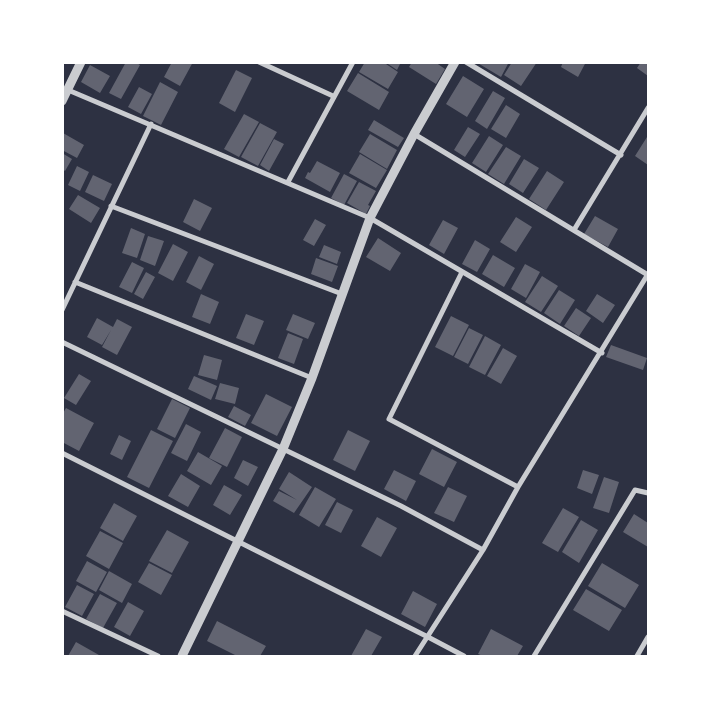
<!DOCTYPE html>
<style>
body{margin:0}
#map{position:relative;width:711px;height:719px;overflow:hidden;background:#2d3142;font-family:Poppins,sans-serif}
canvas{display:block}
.frame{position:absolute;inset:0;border:64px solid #fff;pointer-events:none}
</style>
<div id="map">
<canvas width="711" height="719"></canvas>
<div class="frame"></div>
</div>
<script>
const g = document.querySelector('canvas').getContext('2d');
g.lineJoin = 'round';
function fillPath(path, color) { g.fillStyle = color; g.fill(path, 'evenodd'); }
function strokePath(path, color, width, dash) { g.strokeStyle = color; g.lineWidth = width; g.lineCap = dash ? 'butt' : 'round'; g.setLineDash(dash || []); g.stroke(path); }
fillPath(new Path2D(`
 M126 62H135L140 65 121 99 109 93Z
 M172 62H193L180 86 164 77Z
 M365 62H383L398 72 388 89 359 72Z
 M385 62H401L397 70Z
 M412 62H435L445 69 436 84 409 67Z
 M476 62H509L501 77Z
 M512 62H537L521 86 504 75Z
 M563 62H586L578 77 561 67Z
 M641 62H648V76L637 68Z
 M90 65 110 76 100 93 81 82Z
 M236 70 252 78 235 112 219 103Z
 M358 73 389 92 379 110 347 91Z
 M463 76 484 89 467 117 446 104Z
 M160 82 178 92 161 125 143 116Z
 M139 87 152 94 141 114 128 107Z
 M493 91 505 98 487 129 475 121Z
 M506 105 520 114 506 138 491 129Z
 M244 114 259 122 239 157 224 149Z
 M374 120 404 138 398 147 368 130Z
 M260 123 277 132 258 166 241 157Z
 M468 127 480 134 465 157 454 150Z
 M63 133 84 145 77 158 62 150Z
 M370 134 397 150 387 169 359 152Z
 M489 136 503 145 486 172 472 163Z
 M647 137 648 138V165L635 156Z
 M274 139 284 144 269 171 260 165Z
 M506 147 521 156 504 184 488 174Z
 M62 153 72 159 65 171 62 169Z
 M360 154 387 170 376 188 349 173Z
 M524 159 539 168 523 193 509 184Z
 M317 161 340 173 330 192 305 178 308 172 310 173Z
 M77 166 89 172 80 191 68 185Z
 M547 171 564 182 546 210 529 199Z
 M344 174 357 181 344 205 331 198Z
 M93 175 112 184 104 201 85 192Z
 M359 182 376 191 368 205 370 206 366 214 347 203Z
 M78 195 100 208 91 223 69 209Z
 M194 199 212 208 200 231 183 222Z
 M595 216 618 229 608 247 584 234Z
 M516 217 532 227 516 252 500 242Z
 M315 219 326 225 314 246 303 240Z
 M443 220 458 228 444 254 429 245Z
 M131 228 145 234 137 258 122 253Z
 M148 236 164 241 155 266 140 260Z
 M378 238 401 253 390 271 366 257Z
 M475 240 490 249 477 272 462 264Z
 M173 244 188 252 173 281 158 273Z
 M324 245 341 252 337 264 319 257Z
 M493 255 515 268 504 287 482 274Z
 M199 256 214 264 201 290 186 282Z
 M316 258 338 266 332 282 311 274Z
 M132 262 144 268 132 293 119 287Z
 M525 264 540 272 526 298 511 289Z
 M146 272 155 277 143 299 134 294Z
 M542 276 558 286 541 312 525 302Z
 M559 290 575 300 560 324 544 313Z
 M201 294 219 302 210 324 192 317Z
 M597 294 615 305 603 323 586 311Z
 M576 308 591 318 579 336 564 326Z
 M246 314 264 321 254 345 236 338Z
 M293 314 315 323 308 339 286 330Z
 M451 316 469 325 453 356 435 347Z
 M97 318 113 327 117 319 132 327 117 355 102 347 111 330 102 345 87 337Z
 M469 328 483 335 468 364 454 357Z
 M288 333 303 339 294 364 278 358Z
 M485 336 501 345 485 375 469 367Z
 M611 345 647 358 643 370 606 357Z
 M503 348 517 356 501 384 487 376Z
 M204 355 222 360 217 380 198 375Z
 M79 374 91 381 76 405 64 398Z
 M194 376 217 386 211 400 188 389Z
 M220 383 239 388 235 404 215 399Z
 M266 394 292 407 277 436 251 423Z
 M172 399 190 408 175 438 157 429Z
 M234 406 251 415 245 426 228 417Z
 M66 408 94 423 79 451 62 442V415Z
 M186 424 201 432 187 461 171 453Z
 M225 428 242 437 227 467 209 458Z
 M151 430 173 441 149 488 127 477Z
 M348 430 370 441 355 471 333 460Z
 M119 435 131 441 122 460 110 454Z
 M432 449 457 462 444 487 419 474Z
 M198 452 222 466 211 485 187 471Z
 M243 460 258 467 248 486 234 478Z
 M394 470 416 481 406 501 384 489Z
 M583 470 599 475 592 494 577 488Z
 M289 472 312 487 294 513 273 501 279 491 297 500 279 489Z
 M181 474 200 486 188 507 168 496Z
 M604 477 619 482 609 513 593 508Z
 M224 485 242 495 230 515 213 505Z
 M315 487 336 499 319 527 299 515Z
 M448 487 467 496 454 522 434 513Z
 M337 502 353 510 341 533 325 525Z
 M114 503 137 516 123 541 100 528Z
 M563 508 579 517 558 552 542 543Z
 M634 514 648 523V547L623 532Z
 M377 517 397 528 381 557 361 546Z
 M581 520 598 530 579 563 562 552Z
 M167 530 189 542 172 573 149 561Z
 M100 531 123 543 109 569 86 556Z
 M87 561 107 572 96 592 76 581Z
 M149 563 172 575 161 595 138 582Z
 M602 563 639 585 625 608 588 586Z
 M109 571 132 584 122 603 99 590Z
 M77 585 94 594 82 616 65 607Z
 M586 589 622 610 609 631 573 610Z
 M413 591 437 604 425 627 401 614Z
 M100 594 117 603 103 628 86 619Z
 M128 602 144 611 130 636 114 627Z
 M217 621 266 646 260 656H237L207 641Z
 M366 629 382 637 371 656H351Z
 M491 629 523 646 517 656H483L478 654Z
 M76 642 99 655 98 656H68Z`), '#626471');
strokePath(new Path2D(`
 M259 62 333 96
 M466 62 621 155
 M68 90 370 218 602 353
 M414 134 648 275
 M288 182 353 62
 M111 206 342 294
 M574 230 648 108
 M462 272 389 419 518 487
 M75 282 312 378
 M62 310 151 124
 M62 342 401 506 483 550
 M62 453 428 637 464 656
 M62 611 158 656
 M415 656 483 550 518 487 648 274
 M534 656 635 490 648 493
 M637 656 648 637`), '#caccd0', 5);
strokePath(new Path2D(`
 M62 101 81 62
 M182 656 283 449 312 378 370 218 414 134 455 62`), '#caccd0', 9);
</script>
